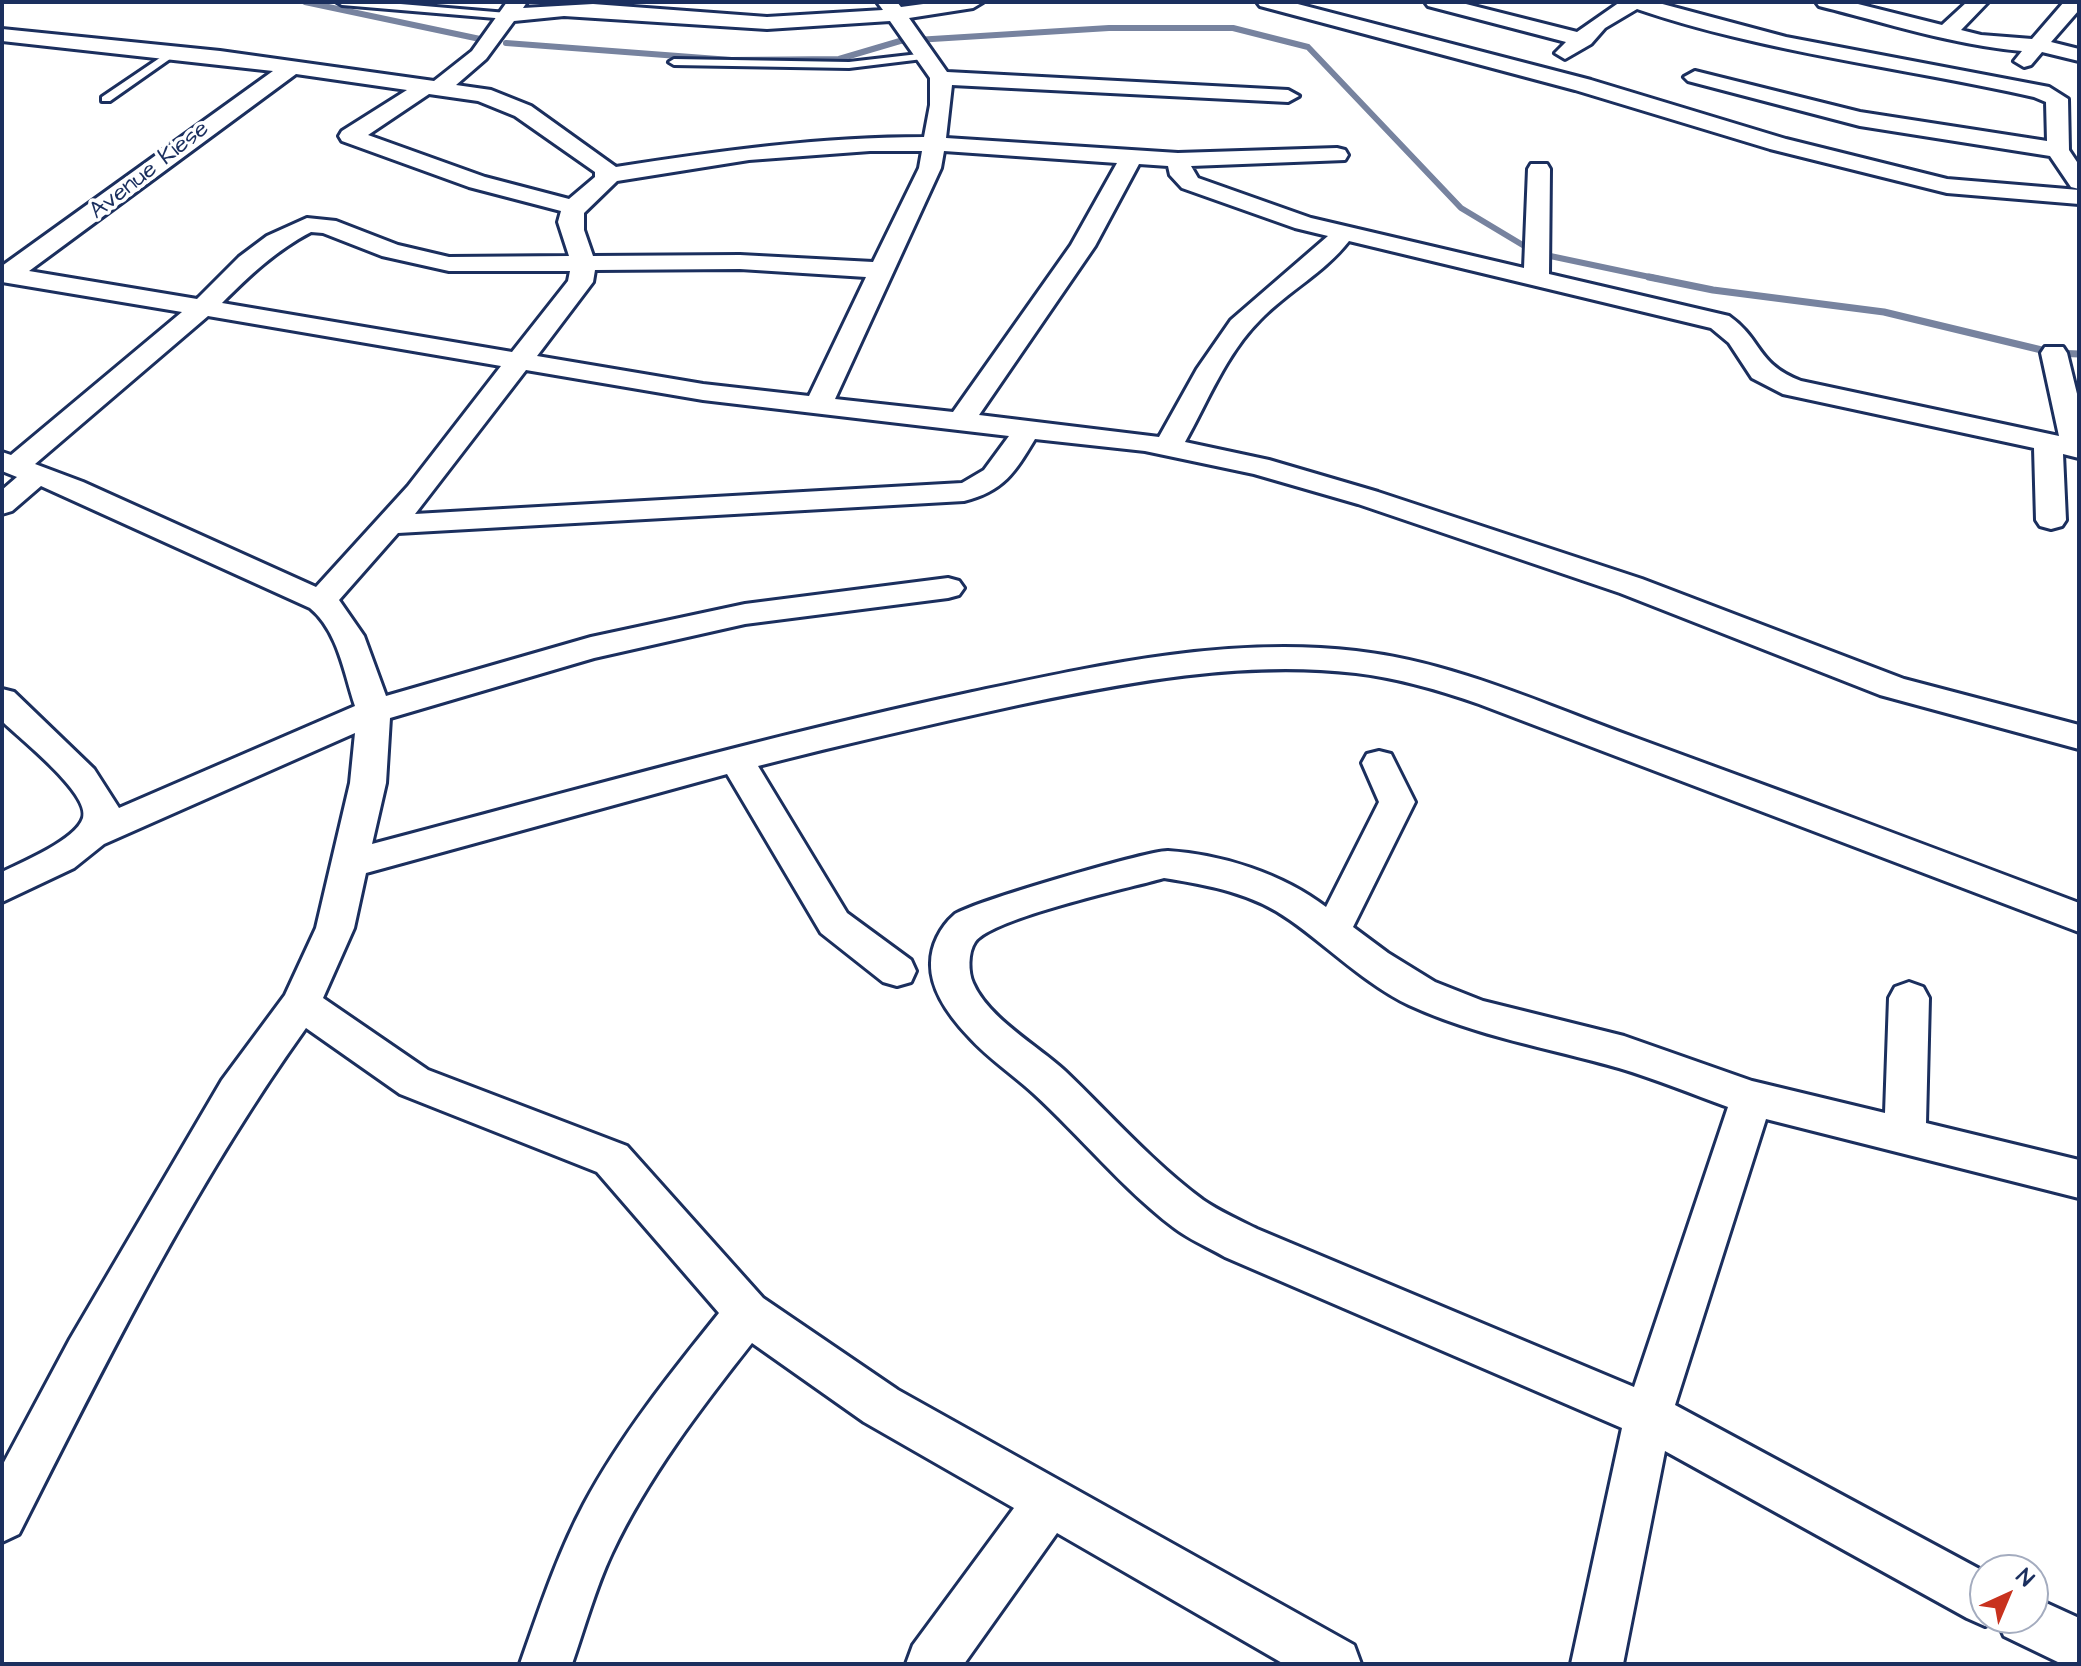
<!DOCTYPE html>
<style>
body{margin:0}
#map{position:relative;width:2081px;height:1666px;overflow:hidden;background:#fff;font-family:"Architects Daughter",sans-serif}
canvas{display:block}
.frame{position:absolute;inset:0;border:4px solid #1b2f5e;pointer-events:none}
.north{position:absolute;left:1969px;top:1554px;width:80px;height:80px;box-sizing:border-box;background:#fff;border:2px solid #a4acbf;border-radius:50%;rotate:44deg;font-size:22px;font-weight:700;line-height:32px;text-align:center;color:#1b2f5e}
.north::after{content:'';display:block;margin:auto;width:28px;height:36px;background:#c8321e;clip-path:polygon(50% 0,100% 100%,50% 72%,0 100%)}
</style>
<div id="map">
<canvas width="2081" height="1666"></canvas>
<div class="frame"></div>
<div class="north">N</div>
</div>
<script>
const g = document.querySelector('canvas').getContext('2d');
g.lineJoin = 'round';
function strokePath(path, color, width, dash) { g.strokeStyle = color; g.lineWidth = width; g.lineCap = dash ? 'butt' : 'round'; g.setLineDash(dash || []); g.stroke(path); }
function fillPath(path, color) { g.fillStyle = color; g.fill(path, 'evenodd'); }
function label(font, color, halo, rows, align = 'center') {
  g.font = font + ' "Architects Daughter",sans-serif'; g.lineWidth = 7; g.setLineDash([]); g.textBaseline = 'middle'; g.strokeStyle = halo; g.fillStyle = color; for (const [text, x, y, turn = 0] of rows) {
    g.save(); g.translate(x, y); g.rotate((+turn || 0) * Math.PI / 180); g.textAlign = isNaN(turn) ? turn : align; if (halo) g.strokeText(text, 0, 0); g.fillText(text, 0, 0); g.restore();
  }
}
strokePath(new Path2D(`
 M305 2 480 39
 M506 43 731 60 839 59 900 41 1109 28H1233L1308 47 1461 208 1536 253 1659 279`), '#77839f', 6);
strokePath(new Path2D(`
 M1649 277 1713 290 1884 312 2054 353 2079 354`), '#77839f', 7);
const lane = new Path2D(`
 M337 2H377L507 13 512 16 507 19 342 5Z
 M173 49 178 52 177 54 110 101H102V97Z
 M927 53 931 54V58L849 68 674 65 669 62 674 59 849 62Z`);
const street = new Path2D(`
 M507 2H527L523 8 593 4 767 17 883 10 877 2H897L901 7 938 2H983L973 8 909 18 947 72 1288 90 1299 96 1288 102 952 85 946 138 1178 153 1337 148 1345 150 1348 155 1345 160 1191 166 1198 178 1311 218 1524 268 1528 169 1531 164H1547L1550 169 1549 274 1729 316C1763 340 1756 364 1801 381L2059 436 2041 353 2045 347H2063L2067 353 2079 402V458L2063 454 2066 520 2062 526 2051 529 2040 526 2036 520 2034 448 1783 394 1752 378 1729 343 1711 328 1349 241C1324 273 1288 291 1260 320 1226 354 1208 401 1185 442L1269 460 1378 492 1642 579 1904 679 2079 725V749L1880 695 1620 593 1358 504 1254 474 1145 451 1035 439C1015 472 1004 491 964 501L398 533 339 600 364 636 386 696 591 637 745 604 948 578 959 581 964 588 959 595 948 598 745 624 594 658 390 718 386 783 372 844C570 792 767 736 968 693 1095 666 1226 636 1356 651 1454 662 1545 705 1636 738 1784 792 1932 847 2079 903V932L1479 704C1439 690 1398 678 1356 673 1242 660 1129 682 1018 705 931 724 844 744 758 766L847 913 911 960 916 971 911 982 897 986 883 982 821 933 727 774 366 873 354 928 323 998 428 1070 627 1146 763 1298 898 1390 1354 1645 1361 1664H1284L1057 1533 964 1664H906L913 1645 1014 1508 864 1422 752 1343C700 1409 648 1477 612 1553 595 1589 585 1627 572 1664H520C539 1610 557 1555 584 1504 621 1435 670 1374 719 1313L597 1172 400 1094 306 1028C193 1186 106 1362 19 1534L2 1542V1466L70 1339 222 1080 285 995 316 928 350 783 355 733 104 844 74 868 2 902V872C22 862 76 840 83 818 91 794 19 738 2 721V689L14 692 94 769 119 808 355 706C344 673 338 631 310 608L41 486 12 511 2 514V490L17 477 2 471V452L11 455 182 312 2 282V266L273 71 2 41V29L220 51 434 81 472 51ZM564 16 767 29 890 21 930 78V105L924 137C820 137 719 151 616 167L531 106 491 90 456 85 486 59 514 21ZM296 74 407 90 342 131 339 136 342 141 469 187 561 211 558 222 569 256 449 257 398 245 336 221 307 218 267 236 239 257 197 299 29 271ZM429 94 478 101 515 116 595 172V177L569 199 485 177 368 135ZM870 151H922L919 168 873 262 740 255 593 256 584 230V213L617 181 749 160ZM944 151 1117 163 1071 245 953 412 835 399 941 168ZM1139 164 1168 166 1170 175 1182 188 1295 228 1328 236 1231 320 1197 369 1159 437 979 415 1095 246ZM311 232 323 233 382 256 449 271H570L568 281 512 352 222 303C250 275 275 251 311 232ZM740 269 866 277 809 396 703 384 537 356 593 282 595 270ZM208 316 501 366 408 486 316 587 83 482 35 464ZM526 370 703 400 1009 436 984 470 962 483 415 514Z
 M1257 2H1290L1591 80 1786 139 1947 179 2079 190V204L1947 193 1770 149 1575 90 1260 6Z
 M1425 2H1458L1577 32 1620 2H1655L1786 37 2049 87 2068 99 2069 150 2079 165V189L2071 187 2050 156 1860 126 1688 81 1684 77 1695 71 1860 112 2047 141 2046 102 2034 97C1902 67 1766 53 1637 9L1605 28 1591 44 1565 59 1555 53 1566 42 1428 6Z
 M1816 2H1850L1942 25 1967 2H1988L1961 30 1981 35 2032 39 2064 2H2079V10L2051 42 2079 49V61L2042 52 2031 65 2024 67 2014 61 2022 51C1953 45 1887 23 1819 6Z
 M1379 751 1391 754 1415 802 1353 927 1388 953 1435 982 1483 1001 1624 1036 1752 1081 1885 1113 1889 998 1895 987 1909 982 1923 987 1929 998 1926 1123 2079 1160V1198L1766 1119 1675 1405 1985 1572V1618H2033V1597L2079 1618V1664H2062L2004 1636 1997 1620 1985 1626 1967 1618 1665 1451 1623 1664H1571L1622 1428 1225 1257C1208 1247 1188 1239 1173 1227 1121 1187 1081 1137 1033 1093 1012 1074 988 1058 969 1037 951 1018 930 991 931 963 931 946 940 927 954 915 966 904 1150 850 1168 851 1221 854 1283 874 1326 907L1379 802 1362 763 1367 754ZM1164 878C1208 885 1253 893 1290 920 1330 948 1365 984 1409 1005 1476 1036 1549 1048 1619 1068 1656 1079 1692 1094 1728 1107L1634 1387 1257 1229C1239 1220 1219 1211 1203 1200 1152 1162 1111 1115 1065 1071 1038 1046 988 1018 973 983 968 972 968 952 975 942 992 918 1129 888 1164 878Z`);
strokePath(lane, '#1b2f5e', 6);
strokePath(street, '#1b2f5e', 6);
fillPath(lane, '#fff');
fillPath(street, '#fff');
label('24px', '#1b2f5e', '#fff', [
 ["Avenue Kiese",150,171,-38]
]);
</script>
